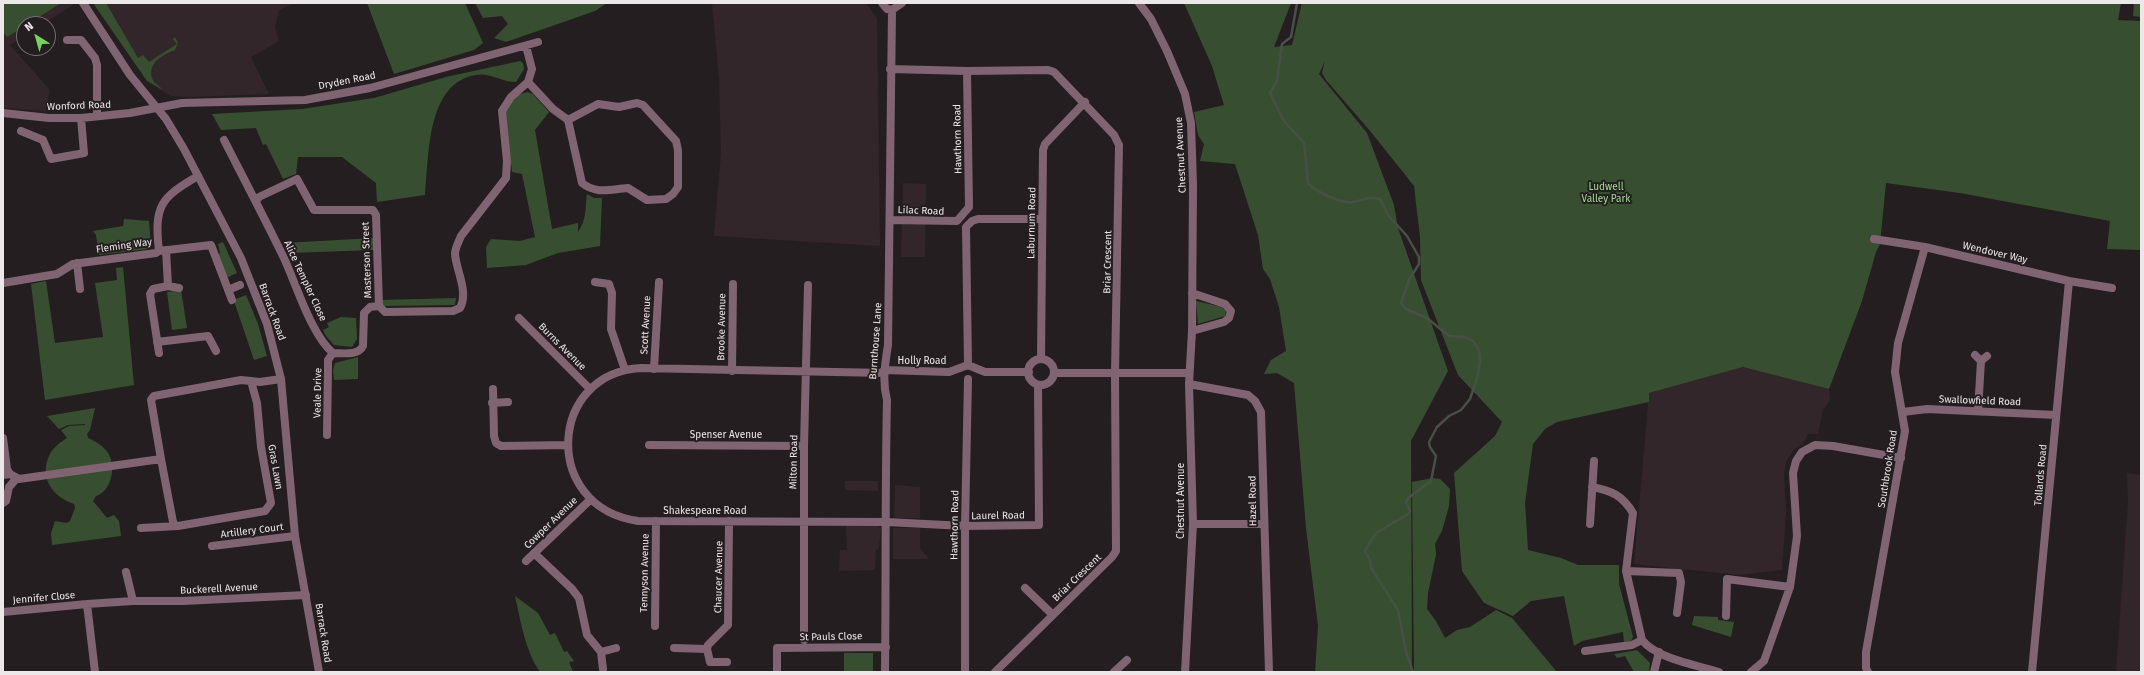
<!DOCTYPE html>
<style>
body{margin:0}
#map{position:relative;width:2144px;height:675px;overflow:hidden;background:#251e21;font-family:"Fira Sans",sans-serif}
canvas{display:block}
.frame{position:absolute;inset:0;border:4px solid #ece7e9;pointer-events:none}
.north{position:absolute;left:16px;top:16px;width:40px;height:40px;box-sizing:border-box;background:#251e21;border:1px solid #756e71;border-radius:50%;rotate:323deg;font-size:11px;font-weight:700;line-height:16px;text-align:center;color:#ece7e9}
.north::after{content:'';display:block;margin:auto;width:14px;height:18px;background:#75d25b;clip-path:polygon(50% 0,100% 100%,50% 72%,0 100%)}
</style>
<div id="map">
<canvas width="2144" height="675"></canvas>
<div class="frame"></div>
<div class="north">N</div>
</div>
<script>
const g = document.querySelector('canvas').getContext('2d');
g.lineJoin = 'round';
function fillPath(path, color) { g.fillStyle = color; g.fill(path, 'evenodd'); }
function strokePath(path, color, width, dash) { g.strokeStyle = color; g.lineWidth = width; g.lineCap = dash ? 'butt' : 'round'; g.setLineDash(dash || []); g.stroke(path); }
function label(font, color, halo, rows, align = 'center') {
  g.font = font + ' "Fira Sans",sans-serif'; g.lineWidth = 4; g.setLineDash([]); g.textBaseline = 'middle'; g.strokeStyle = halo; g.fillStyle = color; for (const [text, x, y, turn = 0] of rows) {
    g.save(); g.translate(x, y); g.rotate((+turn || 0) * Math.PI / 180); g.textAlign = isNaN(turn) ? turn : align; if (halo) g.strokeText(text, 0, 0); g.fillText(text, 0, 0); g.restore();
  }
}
fillPath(new Path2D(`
 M3 3H72L73 5 43 24H24V36L10 45 50 90 46 111 3 108Z
 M102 3H295L279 10 275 27 279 41 251 57 269 94 189 97 171 96 154 86 141 69Z
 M712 3H866L877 18 880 246 714 236 721 153 719 78Z
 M903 183 926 184 925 257H901Z
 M1743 367 1829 389 1830 400 1823 410 1818 434H1808L1803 444 1794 449 1786 462 1784 474 1786 513 1782 570 1739 575 1634 564 1649 393Z
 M2127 473 2141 475V672H2116L2128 502Z
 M845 481H878V491L845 490Z
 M895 485 920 487V518H894Z
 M846 526H877L881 528 879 548 876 550 875 570 839 571 840 550H847Z
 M893 528H920V548L929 559H893Z`), '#32262b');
fillPath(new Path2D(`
 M3 3H61L28 24H24V27L7 37 3 32Z
 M93 3H106L138 58 143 55 149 62 177 44 173 39 175 37 178 43 175 50C162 55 144 65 154 82 156 85 161 87 163 90L147 81Z
 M367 3H465L483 43 474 50 394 74Z
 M475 3H607L595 11 506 42 494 38 508 24 502 16 483 18Z
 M1184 3H1291L1274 47 1292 45 1302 3H2121L2118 20 2141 21V250L2107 249 2110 221 1960 193 1886 183 1880 244 1876 252 1862 301 1829 389 1743 367 1649 393V402L1557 422 1545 429 1533 444 1525 503 1528 550 1561 558 1578 565H1619V584L1633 637 1631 641 1624 642 1623 632 1582 641 1574 646 1564 596 1531 601 1513 616 1484 603 1462 571 1454 473 1495 436 1502 422 1458 375 1421 280 1420 237 1414 186 1371 132 1326 80 1322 73 1325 61 1319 74 1367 133 1394 205 1398 228 1448 371 1411 441 1412 672H1315L1318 626 1306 528 1294 383 1277 373 1264 374 1271 360 1286 351 1279 307 1270 279 1263 269 1258 235 1235 164 1200 161 1204 144 1198 135 1194 112 1224 105 1212 66Z
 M2134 3H2141V17L2133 16Z
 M520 61 523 63 524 69 516 82C502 82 490 72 475 75 426 84 429 157 425 195L377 202 376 183 342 157H298L296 174 283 179 266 144 263 145 256 128 221 130 212 114 302 109 374 98 446 77Z
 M528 92 533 94 549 112 535 130 552 229 578 223V232C587 219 585 208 587 194L594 198H602L600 246 558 253 526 265 487 268 486 247 491 239 520 241 535 237 522 174 512 172 505 113 517 95Z
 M124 219 149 221 151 247 148 249 99 255 96 235 93 231 123 226Z
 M374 238V250L289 253 284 243Z
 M223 242 237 273 226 278 218 255 220 253 218 244Z
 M123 267 134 385 45 400 31 284 46 281 55 343 103 337 95 283 117 280 116 268Z
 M181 290 187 328 172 330 167 292Z
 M246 295 258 324 267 356 254 360 235 304 236 299Z
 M456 298 455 305 383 306 381 300Z
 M1196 301 1222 307 1226 311 1225 316 1198 324Z
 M341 317 356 318 357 339 352 347 334 345 326 336 323 330 329 327 327 323Z
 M358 357V379L334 380 333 370 335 363Z
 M95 408 90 430 87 434 88 438C95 441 104 446 108 453 117 466 111 492 96 496L93 501 107 518 114 515 119 521 121 536 52 545 51 533 55 521 66 523 70 521 75 508 74 504C53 497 39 478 49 456 53 447 60 443 67 438L61 430 69 426 85 425V424L68 425 59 429 47 416Z
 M1433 478 1440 479 1450 489 1449 506 1442 531 1435 544 1436 555 1428 593 1427 609 1436 621 1445 638 1457 630 1470 627 1496 610 1512 618 1557 672H1414L1412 482Z
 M515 596 538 613 550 635 555 633 564 652 567 651 574 661 569 662 573 672H540C525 650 521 622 515 596Z
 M1694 616 1718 617V620L1734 622 1731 637 1692 625Z
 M1637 650 1650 663 1649 672H1634L1625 656 1617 658 1614 654Z
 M844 653H873V672H844Z`), '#374f30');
strokePath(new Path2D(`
 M1297 3 1291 37 1282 44 1277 81 1270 93 1284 121 1304 143 1308 183C1314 191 1342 204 1353 202 1363 200 1369 196 1380 199L1388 215 1407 236 1419 257V264L1409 280 1401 303 1406 309 1427 318 1449 336 1465 337 1473 341 1479 350 1480 361 1478 375 1470 399 1461 410 1449 416 1437 427 1429 442 1430 447 1436 456 1431 481 1408 498 1406 503 1410 511 1408 514 1376 533 1365 551 1370 560 1371 568 1398 610 1406 652 1413 672`), '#475046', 2.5);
strokePath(new Path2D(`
 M882 3 887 9 892 10 902 3
 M1139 3 1151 19 1167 51 1185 94 1191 123 1193 185 1192 331 1189 384 1193 524 1185 672
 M67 40H81L95 58 97 65V116
 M526 46 532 69 528 82 553 109 568 120 582 183C597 195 611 189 628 188L647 200 666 199 673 194 678 187V150L676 141 643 105 637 103 619 107 598 104 568 120
 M890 69 967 71 1048 70 1054 72 1114 135 1119 145 1115 373 1116 551 1112 557 995 672
 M3 113 49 118H81L130 113 182 103 305 100 370 88 538 42
 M21 131 43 140 51 159 79 154 84 153 81 118
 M224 140C244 179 264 217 283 256 296 283 311 335 333 353 343 353 358 356 363 346L364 313 370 307 379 306
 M256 201 259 197 297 179 314 210H373L376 215 379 306
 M891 220 957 221 969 207 967 71
 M1874 239 1925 247 2069 281 2112 288
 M166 250 168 286 179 288
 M159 251 211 245 232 300
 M77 263 80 289
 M595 282 609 284 612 293 611 329 625 370
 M3 283 57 274 73 264 156 253 159 251C154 206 160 198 198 176
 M228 290 240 285
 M379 306 385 312 453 311 460 308C469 292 456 270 455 254 455 248 459 241 461 236L506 178 507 161 502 111 511 97 528 82
 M519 318 590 389
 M1192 331 1224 322 1229 318 1231 311 1225 304 1192 293
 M157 342 208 336 216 351
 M159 353 150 294 153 289 168 286
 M1975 355 1981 361 1987 356
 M1041 359 1043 150 1045 144 1085 102
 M1028 372a13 13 0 1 1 26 0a13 13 0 1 1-26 0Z
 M968 365 966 227 972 221 978 219H1041
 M654 369 659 282
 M884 370 949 372 968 365 985 372H1029
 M732 371 733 284
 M884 373 641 368C548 373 541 507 638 521L886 522 965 526 1039 525 1038 385
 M1054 373H1189
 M1189 384 1248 395 1255 401 1261 412 1269 672
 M493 389 494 436 496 443 501 446 568 445
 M492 403 508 402
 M1978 411 1981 361
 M1903 412 1927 409 2056 415
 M327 435 328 367V360L333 353
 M3 438 7 469 10 474 3 475
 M649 445 804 446
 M161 459 151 400 154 396 241 380 260 382 281 379
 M10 474 19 479 161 459 173 522 175 525
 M1592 487C1612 491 1622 495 1633 513L1626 571 1642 640C1657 659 1697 665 1719 672
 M3 503 6 501 9 487 16 479
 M1193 524H1263
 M1590 524 1594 461
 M141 528 178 526 265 511 271 503 261 447 257 403 251 381
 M212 546 295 536
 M534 553 572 589 579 598 587 635 601 652 603 669
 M526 561 590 500
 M1626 571 1679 573 1681 582 1677 613
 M126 572 133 601
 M1025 588 1053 615
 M3 612 87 604
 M1726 616 1727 579 1790 587
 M655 626 656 521
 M804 640V446L808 285
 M674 648 707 649
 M1585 651 1632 645 1642 640
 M601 652 616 648
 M727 662H710L707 649 708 645 728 625 729 521
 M95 672 87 604 133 601H183L306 595
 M777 672V648L886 647
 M885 672C886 581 885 491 887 400 882 381 885 364 888 345L892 10
 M965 672V526L968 379
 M1114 672 1127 660
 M1654 672 1659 652
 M1751 672 1764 661 1790 587 1797 536 1793 473 1796 461 1802 452 1815 445 1833 446 1901 458
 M1868 672 1866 668V652L1905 431 1895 372 1898 343 1925 247
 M2032 672 2069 281`), '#806471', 8);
strokePath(new Path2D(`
 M83 3 130 75 166 119 184 149 241 258 267 324 281 379 295 536 319 672`), '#806471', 8);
label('10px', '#ece7e9', '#251e21', [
 ["Dryden Road",347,81,-11],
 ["Wonford Road",79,106,-2],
 ["Hawthorn Road",958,139,-91],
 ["Chestnut Avenue",1181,155,-93],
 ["Lilac Road",921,211,2],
 ["Laburnum Road",1032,223,-89],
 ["Fleming Way",124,246,-8],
 ["Wendover Way",1995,253,13],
 ["Masterson Street",367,260,-92],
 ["Briar Crescent",1108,262,-89],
 ["Alice Templer Close",305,281,65],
 ["Barrack Road",272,312,70],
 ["Scott Avenue",646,325,-87],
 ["Brooke Avenue",722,327,-89],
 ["Burnthouse Lane",876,341,-86],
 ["Burns Avenue",562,347,45],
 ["Holly Road",922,361],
 ["Veale Drive",318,393,-89],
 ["Swallowfield Road",1980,401,2],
 ["Spenser Avenue",726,435],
 ["Milton Road",794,462,-89],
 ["Gras Lawn",275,467,80],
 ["Southbrook Road",1888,469,-81],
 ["Tollards Road",2041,475,-85],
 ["Chestnut Avenue",1181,501,-90],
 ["Hazel Road",1253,501,-91],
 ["Shakespeare Road",705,511],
 ["Laurel Road",998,516,-1],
 ["Cowper Avenue",551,523,-44],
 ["Hawthorn Road",955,525,-89],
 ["Artillery Court",252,531,-7],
 ["Tennyson Avenue",645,573,-89],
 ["Chaucer Avenue",719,577,-89],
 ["Briar Crescent",1077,578,-44],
 ["Buckerell Avenue",219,589,-3],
 ["Jennifer Close",44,598,-5],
 ["Barrack Road",323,633,81],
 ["St Pauls Close",831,637,-1]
]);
label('10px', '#a1de91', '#251e21', [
 ["Ludwell",1606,187],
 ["Valley Park",1606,199]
]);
</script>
